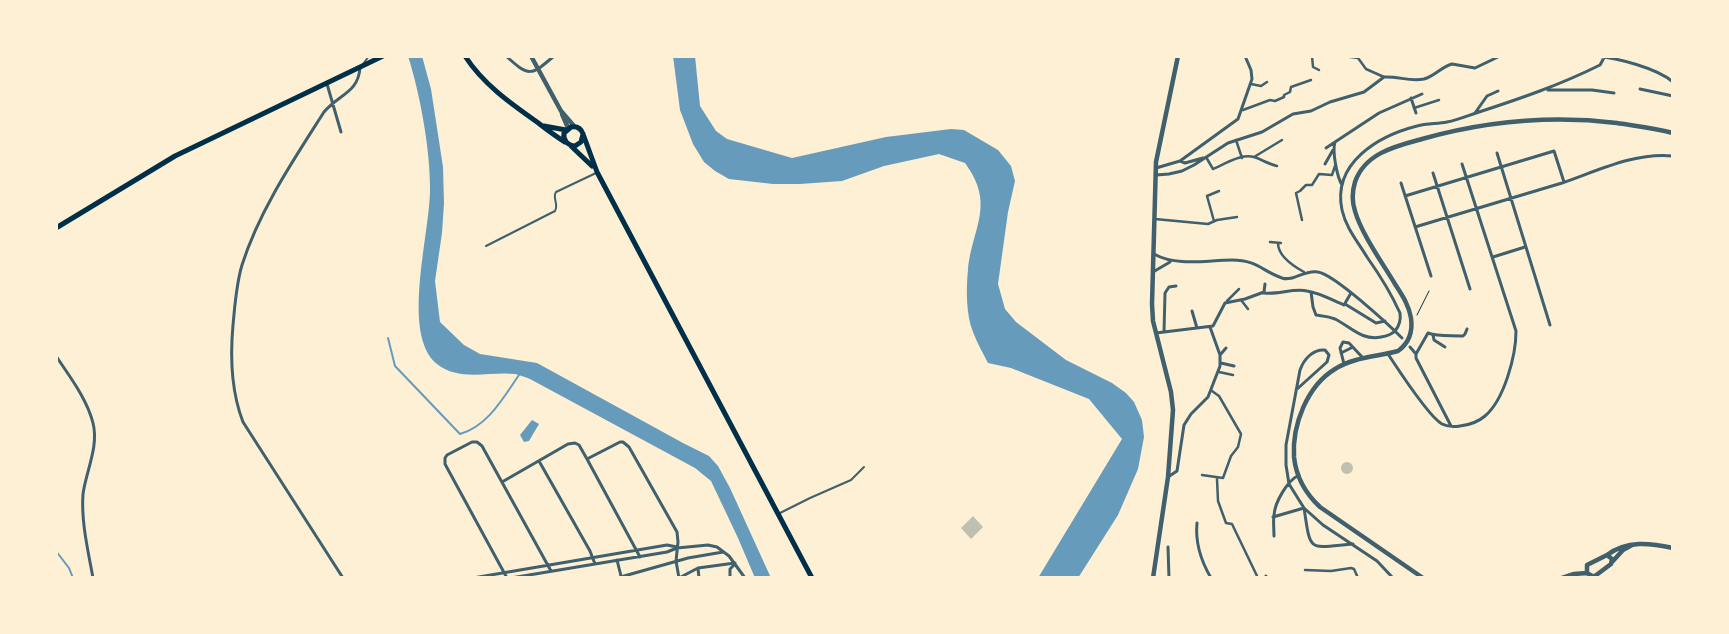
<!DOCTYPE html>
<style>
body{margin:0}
#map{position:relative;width:1729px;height:634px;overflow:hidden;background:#fdf0d5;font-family:Lato,sans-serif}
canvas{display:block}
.frame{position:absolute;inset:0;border:58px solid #fdf0d5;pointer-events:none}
</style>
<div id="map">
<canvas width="1729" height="634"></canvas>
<div class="frame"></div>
</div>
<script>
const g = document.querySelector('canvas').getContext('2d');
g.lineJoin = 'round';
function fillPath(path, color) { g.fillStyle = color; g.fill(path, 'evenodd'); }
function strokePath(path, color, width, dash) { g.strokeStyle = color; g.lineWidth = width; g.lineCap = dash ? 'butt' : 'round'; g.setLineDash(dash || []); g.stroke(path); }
fillPath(new Path2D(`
 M408 56H422L431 89 443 167 444 203 442 233 435 281 440 322 464 345 480 354 537 363 683 443 709 456 718 466 730 488 771 578H755L738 538 711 481 695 468 530 379C525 377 520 375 515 374 490 371 459 382 437 364 400 334 431 231 430 187 430 148 420 94 408 56Z
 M673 56H695L700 106 716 131 727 139 792 158 886 137 951 129 964 130 998 150 1011 166 1015 181 1008 212 998 284 1005 309 1016 322 1066 360 1112 383 1126 393 1134 402 1142 420 1144 437 1138 469 1118 515 1078 578H1038L1122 439 1089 399 1011 368 988 363C983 353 977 343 973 332 966 315 966 288 968 270 972 228 996 205 965 163L939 154 884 166 842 181 800 184H773L729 179 715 171 704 162 693 144 680 110Z
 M532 420 539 424 529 441 524 442 520 435Z`), '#669bbc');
strokePath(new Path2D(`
 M388 338 395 366 460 434C488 426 503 398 519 375
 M56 551 69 568 73 578`), '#669bbc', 2);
fillPath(new Path2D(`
 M1341 468a6 6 0 1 1 12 0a6 6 0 1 1-12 0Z
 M973 516 983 527 971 539 961 528Z`), '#bec0b2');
strokePath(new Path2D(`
 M1417 315 1429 291`), '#003049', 1);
strokePath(new Path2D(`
 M363 64 369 56
 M486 246 555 211C559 204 552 198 556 192L596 173
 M778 514 810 498 851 480 864 467`), '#3f606c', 2);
strokePath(new Path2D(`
 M1312 56 1313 67 1319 70
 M1343 56 1358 58 1366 69 1384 77
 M1251 84 1261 86 1267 82
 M1414 108 1439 100
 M1243 110 1270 100 1275 101 1284 97V95L1290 92 1291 87 1311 80
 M1236 140 1242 158
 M1206 157 1213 169C1225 164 1243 152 1257 158 1264 161 1269 164 1277 166
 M1254 157 1282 140
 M1155 219 1208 224 1217 220 1237 217
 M1302 220 1296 193 1300 191 1306 185H1312L1319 174 1332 175 1335 166
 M1214 221 1207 196 1219 191
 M1270 242 1281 243
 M1278 243C1278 256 1293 266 1304 272
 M1241 300 1248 309
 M1227 301 1239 289
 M1219 372 1233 375
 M1202 475 1223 478 1231 456 1238 447 1241 434 1219 396 1212 391
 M1217 479 1218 501 1226 523 1232 524 1258 578
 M1305 570 1331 571 1351 568 1354 569 1358 578`), '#3f606c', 2.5);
strokePath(new Path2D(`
 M506 56C529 77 531 76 554 56
 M1596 56C1617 58 1657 68 1673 82
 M327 84 341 132
 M1640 89 1673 96
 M1548 90H1592L1614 93
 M1411 98 1416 113
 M1475 113 1487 96 1498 91
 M1326 148 1335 142
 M1497 153 1550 325
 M1180 161 1185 163 1203 158
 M1325 164 1333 150
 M1156 168 1180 161 1238 119 1252 79 1251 70 1245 56
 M1433 173 1470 289
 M1156 175 1169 174 1182 171 1194 165 1228 143 1262 132 1293 114 1311 111 1330 102 1364 92 1384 77C1398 76 1410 82 1424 79 1435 76 1441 67 1452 64L1475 68 1500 56
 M1401 183 1431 276
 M1342 185C1337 177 1332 151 1335 142L1379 113 1422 94
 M1405 196 1554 151 1564 182
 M1415 227C1464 212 1513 198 1562 183 1597 171 1635 152 1673 156
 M1154 254C1177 267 1207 260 1232 260 1257 260 1262 271 1282 278 1293 282 1305 269 1318 272 1335 275 1388 324 1402 338
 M1493 257 1525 247
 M1153 272 1170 262
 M1311 292 1313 307 1316 315C1322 316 1328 316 1335 319 1351 327 1362 341 1381 337 1387 336 1391 335 1395 331 1400 325 1401 320 1400 313 1391 293 1379 274 1367 257 1358 242 1346 228 1342 210 1332 163 1378 136 1417 126 1427 123 1437 124 1447 122 1457 120 1467 116 1476 113 1519 99 1560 85 1600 65L1605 56
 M1264 293C1278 295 1293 288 1307 291 1320 293 1332 300 1344 305L1351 293
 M1345 304 1376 323 1385 321
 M1192 311 1197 328
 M1164 332 1165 293 1169 287 1176 286
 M1156 333 1213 326 1225 303 1245 299 1264 292 1265 284
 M1433 335 1434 340 1445 347
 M1410 347 1416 354
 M1341 353 1353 347
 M1388 354C1398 369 1428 416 1442 424 1448 427 1454 427 1460 426 1469 425 1478 422 1485 416 1504 400 1516 356 1516 331L1462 164
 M1220 355 1226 348
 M56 356C70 377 87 399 93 423 99 447 86 471 83 494 81 522 88 550 93 578
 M1221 363 1234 366
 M1344 364 1340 348 1343 342 1349 343 1363 358
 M1296 390 1327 362 1329 355 1325 350C1313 349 1304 359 1300 370L1286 445V465L1289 484 1304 508 1323 525 1377 561 1393 578
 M1451 426 1416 358V354L1428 333C1439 337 1451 335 1463 336L1465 334 1467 329
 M587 459 620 442H623L629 447 677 532 678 542 676 561 679 578
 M539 461 590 551 595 564
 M1168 477 1177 471 1184 425 1191 414 1208 397 1220 366V355L1210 327
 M502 482 568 444 575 443 579 445 587 459 640 557
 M1273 517 1304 508C1311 553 1307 548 1353 544
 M1197 523C1195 543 1201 561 1211 578
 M1274 536C1274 529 1273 522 1274 515 1275 502 1287 481 1299 475
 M1168 547 1169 578
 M617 560 621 576
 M698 568 699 578
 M343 578 243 422C231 391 230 358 233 325 235 305 236 285 242 265 259 211 294 159 324 112 339 94 358 93 360 68
 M473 578 667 545 677 547
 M507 578 445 464V458L447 455 472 442H477L482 446 551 571
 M511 578 667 552 677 548 708 545 717 547 729 556 745 578
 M617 578 688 558 723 552
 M679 578 698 568 735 563
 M730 578V569L735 564
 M1265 578 1266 576`), '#3f606c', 3);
strokePath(new Path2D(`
 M531 56 561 111 574 126
 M562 114 568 128
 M1607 555 1612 559 1611 564 1595 576H1592L1587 573V565Z
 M1607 555C1627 540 1650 543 1673 548
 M1612 562 1623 550 1632 545
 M1153 578 1168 477 1173 410 1171 392 1153 321 1152 304 1156 162 1178 56
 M1423 578 1320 507C1306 494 1296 476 1294 457 1292 425 1307 386 1335 369 1354 357 1376 357 1398 351 1409 343 1413 332 1411 318 1409 305 1402 295 1395 284 1383 264 1361 233 1355 211 1352 202 1352 192 1355 182 1365 153 1396 146 1422 139 1486 121 1551 115 1617 123 1636 126 1654 128 1673 133
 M1562 578 1574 574 1587 573`), '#3f606c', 4.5);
strokePath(new Path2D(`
 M465 56C483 84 510 103 537 122 546 129 555 136 565 142
 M544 126 566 130
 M583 134 581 142 575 146C567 145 563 140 564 133L571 127C577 126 581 128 583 134L597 172 812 578
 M571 146 592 166
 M56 228 175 156 383 56`), '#003049', 5);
</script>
